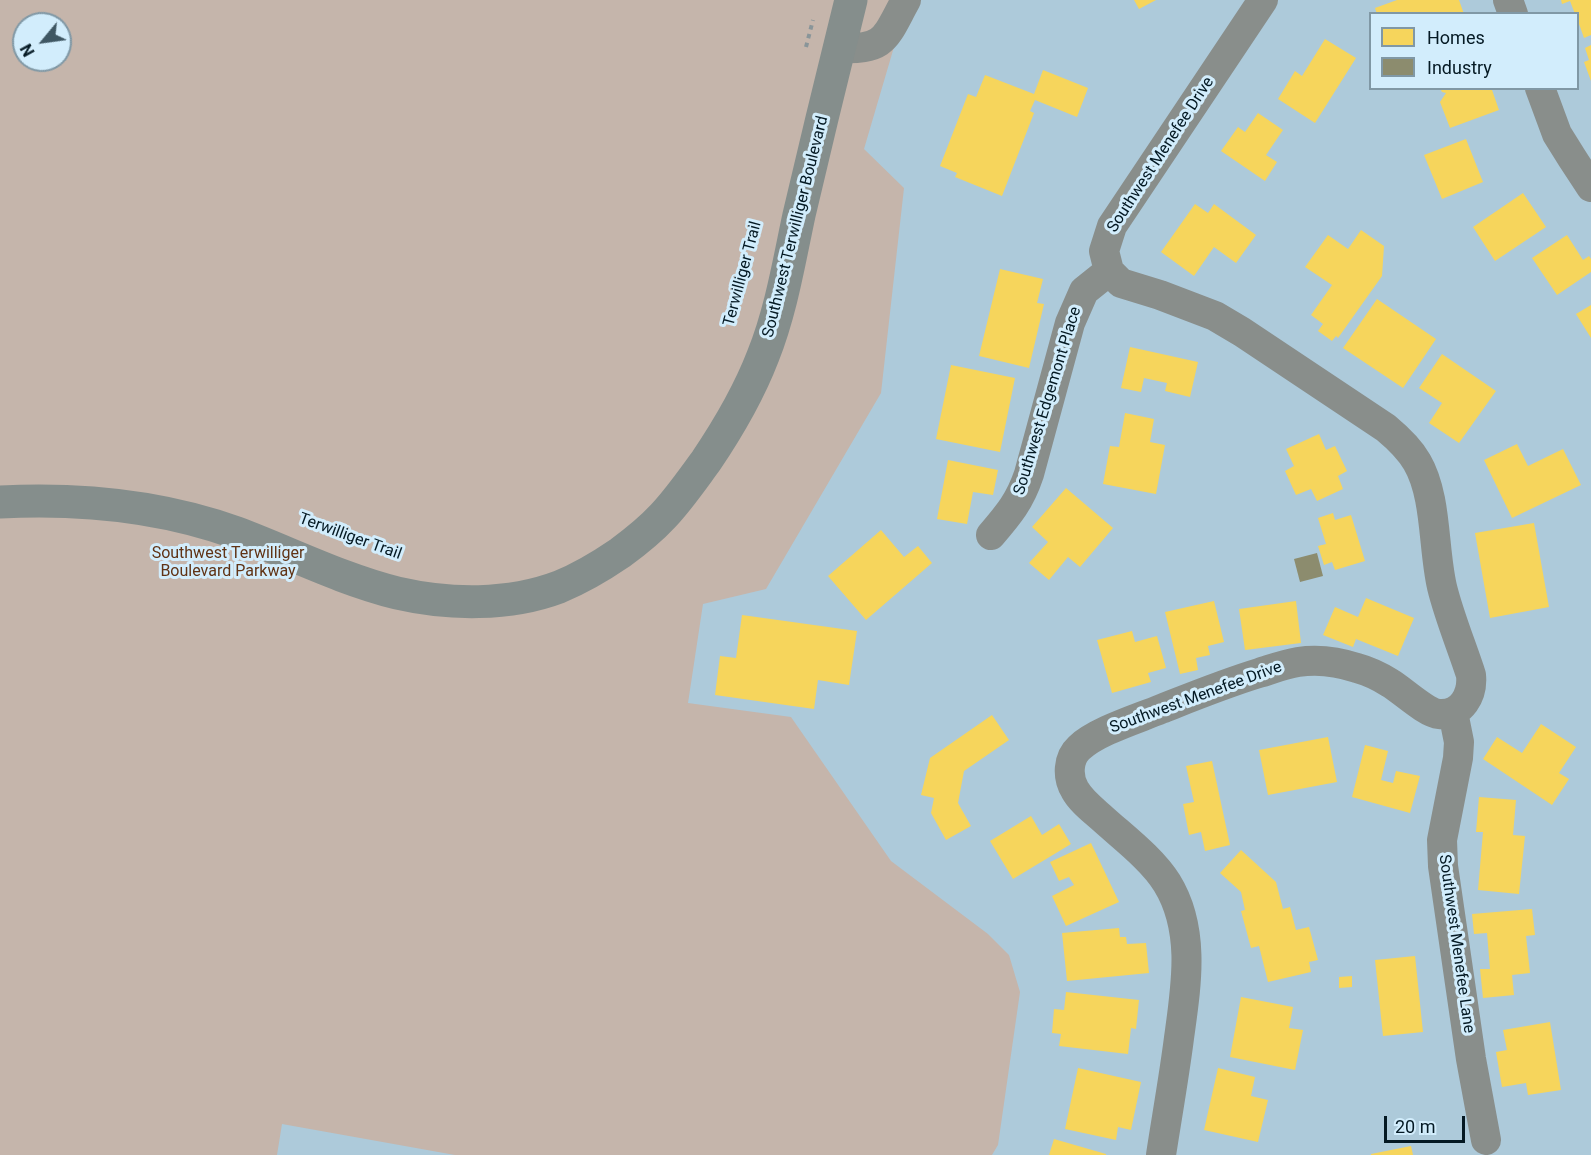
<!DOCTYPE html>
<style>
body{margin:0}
#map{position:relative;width:1591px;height:1155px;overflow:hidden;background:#adcada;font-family:Roboto,sans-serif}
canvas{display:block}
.legend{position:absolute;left:1369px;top:12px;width:210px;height:78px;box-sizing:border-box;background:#d2edfc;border:2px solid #8098a5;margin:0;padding:8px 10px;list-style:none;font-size:18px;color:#041923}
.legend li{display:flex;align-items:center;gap:12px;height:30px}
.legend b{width:30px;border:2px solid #8098a5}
.north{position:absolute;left:12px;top:12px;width:60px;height:60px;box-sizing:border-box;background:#d2edfc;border:2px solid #8098a5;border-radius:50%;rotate:241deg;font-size:16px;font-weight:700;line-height:24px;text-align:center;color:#041923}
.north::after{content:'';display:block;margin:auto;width:21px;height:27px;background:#3f5763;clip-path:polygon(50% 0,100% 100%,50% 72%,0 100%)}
.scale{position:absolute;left:1384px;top:1116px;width:81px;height:27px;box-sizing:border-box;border:3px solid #041923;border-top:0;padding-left:8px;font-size:18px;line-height:21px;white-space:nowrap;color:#041923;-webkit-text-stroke:4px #d2edfc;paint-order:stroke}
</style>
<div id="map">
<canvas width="1591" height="1155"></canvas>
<ul class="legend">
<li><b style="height:16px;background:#f6d55c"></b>Homes</li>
<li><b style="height:16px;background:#8c8c6e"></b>Industry</li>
</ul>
<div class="north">N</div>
<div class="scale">20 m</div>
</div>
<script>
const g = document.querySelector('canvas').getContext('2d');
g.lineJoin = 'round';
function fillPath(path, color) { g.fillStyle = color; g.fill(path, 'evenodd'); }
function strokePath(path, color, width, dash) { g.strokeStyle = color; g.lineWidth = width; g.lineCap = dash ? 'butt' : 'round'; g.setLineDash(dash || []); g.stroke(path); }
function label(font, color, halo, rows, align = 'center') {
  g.font = font + ' Roboto,sans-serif'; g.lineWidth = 6; g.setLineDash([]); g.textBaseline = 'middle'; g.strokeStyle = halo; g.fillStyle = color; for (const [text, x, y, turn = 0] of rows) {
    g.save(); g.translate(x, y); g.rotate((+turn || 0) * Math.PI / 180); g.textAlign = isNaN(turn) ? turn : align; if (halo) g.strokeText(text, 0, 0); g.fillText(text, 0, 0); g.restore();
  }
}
fillPath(new Path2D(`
 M0 0H914L899 30 864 149 904 188 881 393 766 589 703 604 688 703 791 717 891 861 988 934 1009 955 1020 992 998 1145 992 1155H455L282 1124 277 1155H0ZM24 24H60V60H24Z`), '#c5b5ab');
fillPath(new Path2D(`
 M1134 0H1156L1139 9Z
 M1397 0H1459L1464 14H1377L1375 8Z
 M1561 0H1591V35L1584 38 1578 21V14H1575L1570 1 1562 4Z
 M1325 39 1356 58 1315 123 1278 99 1295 71 1302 76Z
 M1591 45V81L1584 62 1589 60 1585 48Z
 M1043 70 1088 88 1077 117 1035 100 1030 111 1034 113 1002 196 955 177 957 173 940 166 968 94 976 97 985 75 1034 94Z
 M1440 88H1496L1492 90 1499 110 1450 128 1440 102 1446 93 1442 92Z
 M1258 113 1283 130 1266 155 1277 162 1265 181 1221 151 1238 127 1245 132Z
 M1466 139 1483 182 1442 199 1424 155Z
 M1523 193 1546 227 1495 261 1473 227Z
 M1195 204 1208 213 1214 204 1256 235 1236 263 1214 247 1194 276 1161 252Z
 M1361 230 1384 246 1382 276 1338 338 1336 336 1332 341 1318 331 1323 324 1311 315 1332 285 1305 267 1328 235 1348 249Z
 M1567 235 1583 260 1589 256 1591 259V272L1557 295 1532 258Z
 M1000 269 1043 279 1037 303 1044 304 1029 368 979 356Z
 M1377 299 1436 339 1403 388 1343 348Z
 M1591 305V338L1576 314Z
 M1130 347 1198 362 1190 397 1165 391 1167 383 1144 378 1141 392 1121 388Z
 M1442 354 1496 391 1459 443 1429 423 1442 403 1419 388Z
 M951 365 1015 378 1000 452 936 439Z
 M1125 413 1154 419 1150 442 1165 445 1156 494 1103 484 1110 446 1119 447Z
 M1319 434 1326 450 1335 446 1347 471 1338 476 1343 489 1317 501 1311 489 1296 495 1285 471 1294 466 1286 449Z
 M1517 444 1528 466 1563 449 1581 485 1512 518 1484 460Z
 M948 460 998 470 993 495 973 492 967 524 937 519Z
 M1066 488 1113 528 1080 567 1068 557 1049 580 1029 563 1048 542 1032 527Z
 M1333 513 1335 520 1351 515 1365 561 1335 570 1332 562 1324 565 1318 546 1326 544 1318 518Z
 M1534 523 1549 607 1490 618 1475 533Z
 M881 530 904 557 918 546 932 563 866 620 828 576Z
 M1366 598 1414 618 1398 656 1356 639 1353 647 1323 635 1335 607 1358 617Z
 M1214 601 1224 642 1208 646 1210 655 1196 658 1198 670 1180 674 1165 612Z
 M1296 601 1301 643 1245 650 1239 609Z
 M742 615 857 631 849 685 818 680 814 709 715 695 720 656 736 658Z
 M1132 631 1135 642 1157 636 1166 668 1148 673 1151 682 1112 693 1097 640Z
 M992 715 1009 740 964 771 958 803 971 826 946 840 931 813 934 798 921 795 930 758Z
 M1541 724 1576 747 1559 773 1569 779 1552 805 1483 759 1497 737 1522 753Z
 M1328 737 1337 782 1268 795 1259 750Z
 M1365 745 1388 751 1381 780 1393 783 1396 771 1420 776 1410 813 1352 797Z
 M1212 761 1230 845 1205 851 1201 832 1189 835 1183 804 1194 802 1186 766Z
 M1479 797 1516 800 1513 835 1525 836 1519 894 1478 890 1483 832H1476Z
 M1031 816 1042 835 1059 824 1071 844 1013 879 990 841Z
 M1091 843 1119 902 1066 926 1052 896 1074 885 1069 877 1059 881 1050 862Z
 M1241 850 1276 882 1283 909 1290 907 1296 930 1309 927 1318 960 1309 962 1311 972 1268 982 1259 946 1251 948 1241 911 1245 910 1241 892 1220 873Z
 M1532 909 1535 935 1526 936 1530 973 1512 975 1514 995 1483 998 1480 969H1490L1487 933 1474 934 1472 914Z
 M1119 928 1120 937H1126L1127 944 1146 943 1149 973 1067 981 1062 933Z
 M1415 956 1423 1032 1383 1036 1375 960Z
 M1352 976V987L1339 988V977Z
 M1066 992 1139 1000 1136 1029 1131 1028 1128 1054 1059 1046 1061 1034 1052 1033 1054 1009 1064 1010Z
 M1241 997 1293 1007 1289 1028 1303 1030 1295 1070 1230 1057Z
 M1550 1022 1561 1090 1528 1095 1526 1083 1502 1087 1496 1052 1507 1050 1503 1030Z
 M1078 1068 1141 1082 1131 1130 1118 1127 1116 1140 1065 1129Z
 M1218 1068 1255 1077 1251 1096 1268 1100 1258 1142 1204 1130Z
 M1054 1139 1106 1154V1155H1049Z
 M1411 1146 1413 1155H1371V1154Z`), '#f6d55c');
fillPath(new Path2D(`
 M1317 553 1323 576 1300 582 1294 559Z`), '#8c8c6e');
strokePath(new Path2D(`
 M806 47 813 20`), '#899599', 4, [4.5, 4.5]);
strokePath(new Path2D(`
 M1508 0 1513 14
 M839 48C886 50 885 38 906 0
 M1540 88 1557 134 1572 158 1591 187
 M991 535C1009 514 1020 501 1029 474L1070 323 1084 291 1109 271
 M1453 712 1459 742 1458 758 1442 840 1443 866 1471 1059 1486 1140
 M1161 1155C1167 1116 1174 1077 1179 1038 1186 987 1196 930 1167 883 1152 859 1124 838 1103 819 1093 810 1081 801 1075 790 1067 777 1068 758 1079 748 1097 731 1137 719 1161 709 1194 696 1226 683 1259 673 1272 669 1285 664 1298 662 1317 659 1339 662 1357 668 1368 671 1379 676 1390 683 1402 690 1426 713 1439 714 1462 716 1473 694 1471 675 1462 647 1449 616 1442 587 1433 549 1437 496 1417 462 1409 448 1398 438 1386 428L1242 332 1215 316 1160 295 1121 283 1109 271 1104 251 1112 226 1263 0`), '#898e8b', 30);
strokePath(new Path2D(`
 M0 502C79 498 162 506 237 533 290 553 341 579 397 593 449 605 509 606 559 587 581 578 601 566 620 553 635 542 650 530 663 516 679 499 692 480 706 461 729 427 748 395 763 356 781 311 789 262 799 215 816 143 833 72 851 0`), '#858e8c', 33);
label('16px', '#041923', '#d2edfc', [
 ["Southwest Menefee Drive",1161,155,-57],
 ["Southwest Terwilliger Boulevard",796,227,-76],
 ["Terwilliger Trail",743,274,-75],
 ["Southwest Edgemont Place",1048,401,-73],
 ["Terwilliger Trail",350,537,20],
 ["Southwest Menefee Drive",1196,698,-20],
 ["Southwest Menefee Lane",1456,944,82]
]);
label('16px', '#603315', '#d2edfc', [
 ["Southwest Terwilliger",228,554],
 ["Boulevard Parkway",228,572]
]);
</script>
